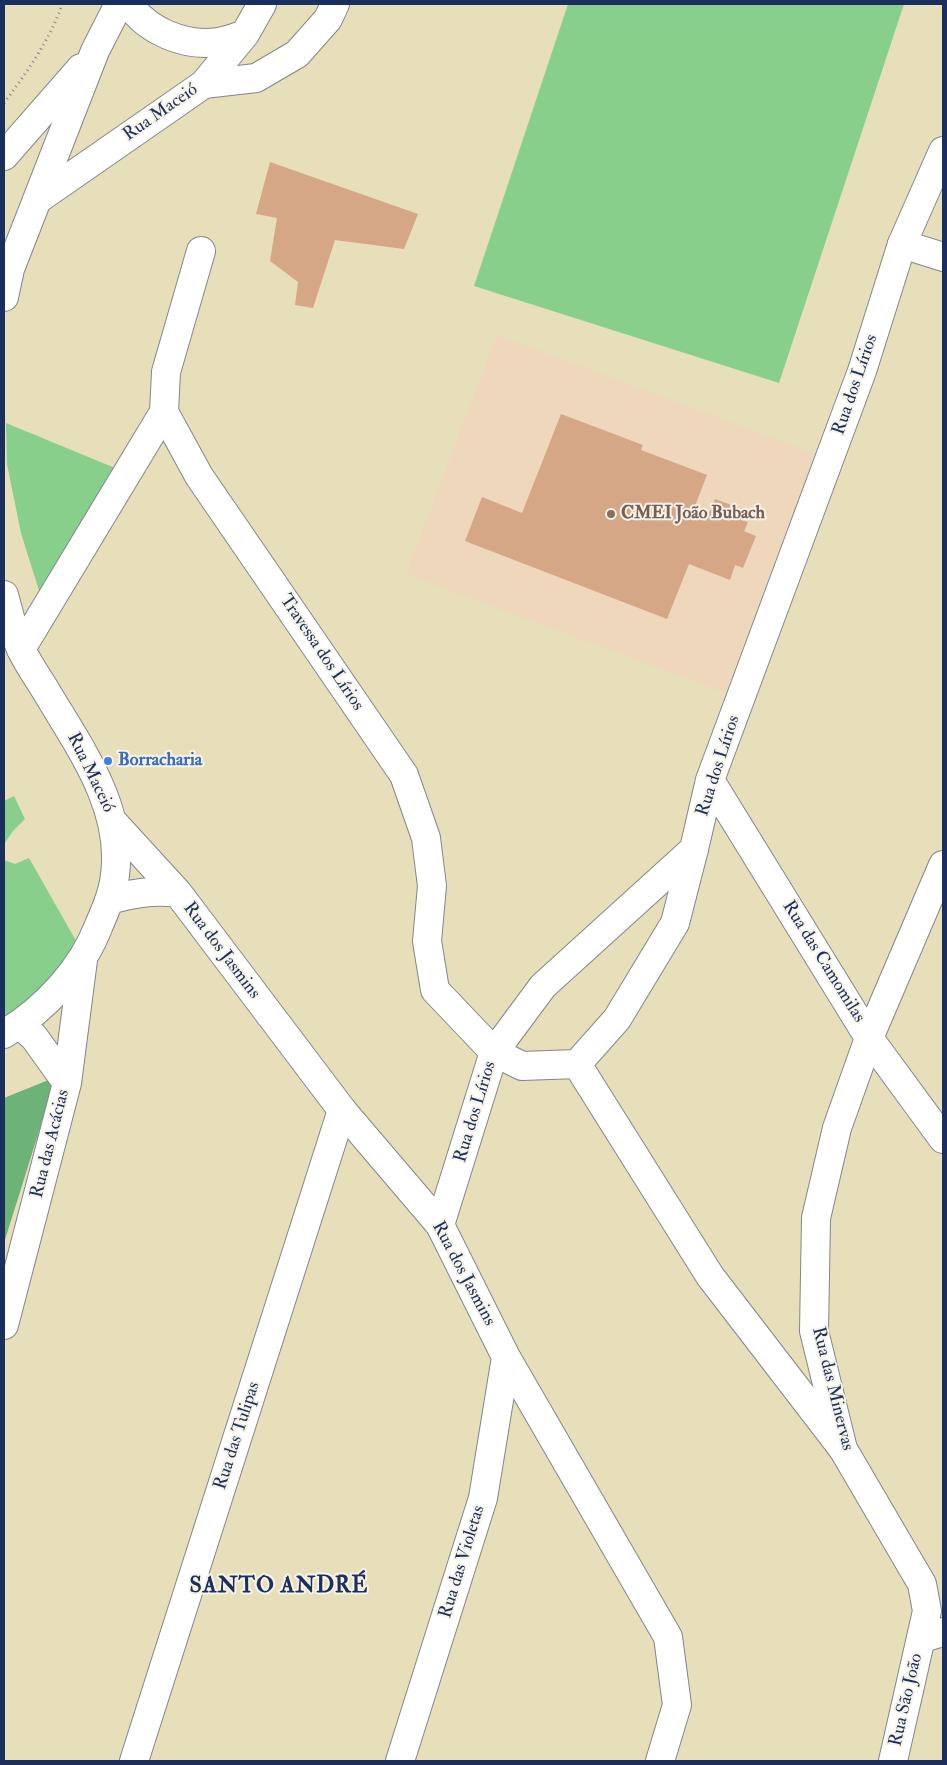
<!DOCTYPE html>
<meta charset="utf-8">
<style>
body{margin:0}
#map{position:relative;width:947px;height:1765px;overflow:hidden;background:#e7dfba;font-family:"IM FELL Double Pica",serif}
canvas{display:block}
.frame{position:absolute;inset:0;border:5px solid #1b2f5e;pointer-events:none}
</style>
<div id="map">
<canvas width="947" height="1765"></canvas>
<div class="frame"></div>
</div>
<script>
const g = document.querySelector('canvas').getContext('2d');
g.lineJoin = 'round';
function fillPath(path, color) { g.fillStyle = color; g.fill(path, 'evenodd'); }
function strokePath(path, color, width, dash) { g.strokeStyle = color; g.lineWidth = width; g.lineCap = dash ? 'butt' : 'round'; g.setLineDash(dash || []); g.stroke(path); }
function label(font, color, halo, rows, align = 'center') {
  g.font = font + ' "IM FELL Double Pica",serif'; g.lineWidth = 4; g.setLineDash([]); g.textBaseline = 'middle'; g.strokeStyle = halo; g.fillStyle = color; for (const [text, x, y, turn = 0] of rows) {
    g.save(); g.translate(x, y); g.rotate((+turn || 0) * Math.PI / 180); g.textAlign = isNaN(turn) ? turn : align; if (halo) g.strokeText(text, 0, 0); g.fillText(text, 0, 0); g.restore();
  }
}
fillPath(new Path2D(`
 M497 335 816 454 725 693 406 574Z`), '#eed7bb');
fillPath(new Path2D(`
 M568 4H904L779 383 474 286Z
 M6 423 115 468 46 613 21 533 7 464Z
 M14 796 25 819 13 831 4 844V801Z
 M29 858 83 953 4 1021V860L15 864Z`), '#87cf8b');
fillPath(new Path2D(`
 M56 1077 4 1243V1098Z`), '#6db277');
fillPath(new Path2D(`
 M270 162 418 214 404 249 335 240 313 308 295 305 298 282 270 261 277 218 256 214Z
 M561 414 643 445 641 450 707 475 691 516 706 521 715 499 745 510 741 520 748 522 744 531 756 536 743 568 735 565 730 580 689 564 667 619 465 541 482 497 522 513Z`), '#d5a787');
const street = new Path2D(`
 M204 84 256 78 297 54 328 19 335 4
 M902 244 943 257
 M201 251 166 372 164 412 199 476 404 775 426 838 432 886 427 941 435 990 494 1052 522 1066 577 1064 617 1019 675 923 694 849
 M21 649 164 412
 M943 865 869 1038 943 1139
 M20 1025 34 1037 67 1083
 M577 1064 710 1276 843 1449
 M440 1225 506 1357 668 1637 677 1705 660 1761
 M4 1325 67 1083 83 960
 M922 1638 943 1632
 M134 1761 342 1110
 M400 1761 483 1498 506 1357`);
const secondary = new Path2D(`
 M129 4C147 31 185 47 218 42 227 41 236 37 245 34
 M4 156 81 68
 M37 200 204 84 245 34 262 4
 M4 297 10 269 95 51 119 4
 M4 595C9 613 13 632 21 649 28 664 38 678 46 691 79 747 124 807 115 875 113 893 106 909 99 925 82 970 45 1009 4 1034
 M710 780 869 1038 837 1128 816 1218 814 1331 843 1449 922 1584 927 1611 893 1761
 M113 822 178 893 342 1110 440 1225
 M109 900C133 893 153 890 178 893
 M440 1225 494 1052 543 986 694 849 710 780 862 371 902 244 943 151`);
strokePath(street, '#81878c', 30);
strokePath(secondary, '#81878c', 30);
strokePath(new Path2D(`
 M4 103C25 75 52 37 62 4`), '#81878c', 3, [1, 4]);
strokePath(street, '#fff', 28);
strokePath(secondary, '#fff', 28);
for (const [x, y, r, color] of [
 [611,514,5,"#8d6e63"],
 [108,761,5,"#3f7fe0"]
]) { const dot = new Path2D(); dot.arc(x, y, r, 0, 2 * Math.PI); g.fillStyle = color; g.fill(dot); strokePath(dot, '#f7f3e8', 2); }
label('18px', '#1b2f5e', '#f7f3e8', [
 ["Rua Maceió",161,113,-35],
 ["Rua dos Lírios",856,385,-71],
 ["Travessa dos Lírios",321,653,56],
 ["Rua dos Lírios",719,766,-72],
 ["Rua Maceió",90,773,64],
 ["Rua dos Jasmins",221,951,53],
 ["Rua das Camomilas",823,962,58],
 ["Rua dos Lírios",476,1112,-73],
 ["Rua das Acácias",51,1144,-76],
 ["Rua dos Jasmins",463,1274,62],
 ["Rua das Minervas",832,1389,76],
 ["Rua das Tulipas",238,1436,-72],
 ["Rua das Violetas",463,1562,-73],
 ["Rua São João",907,1700,-77]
]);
label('bold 18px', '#785e54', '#f7f3e8', [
 ["CMEI João Bubach",621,514]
], 'left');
label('bold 18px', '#366cbe', '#f7f3e8', [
 ["Borracharia",118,761]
], 'left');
g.letterSpacing = '1px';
label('bold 22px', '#1b2f5e', '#f7f3e8', [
 ["SANTO ANDRÉ",279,1587]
]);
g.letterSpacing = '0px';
</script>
